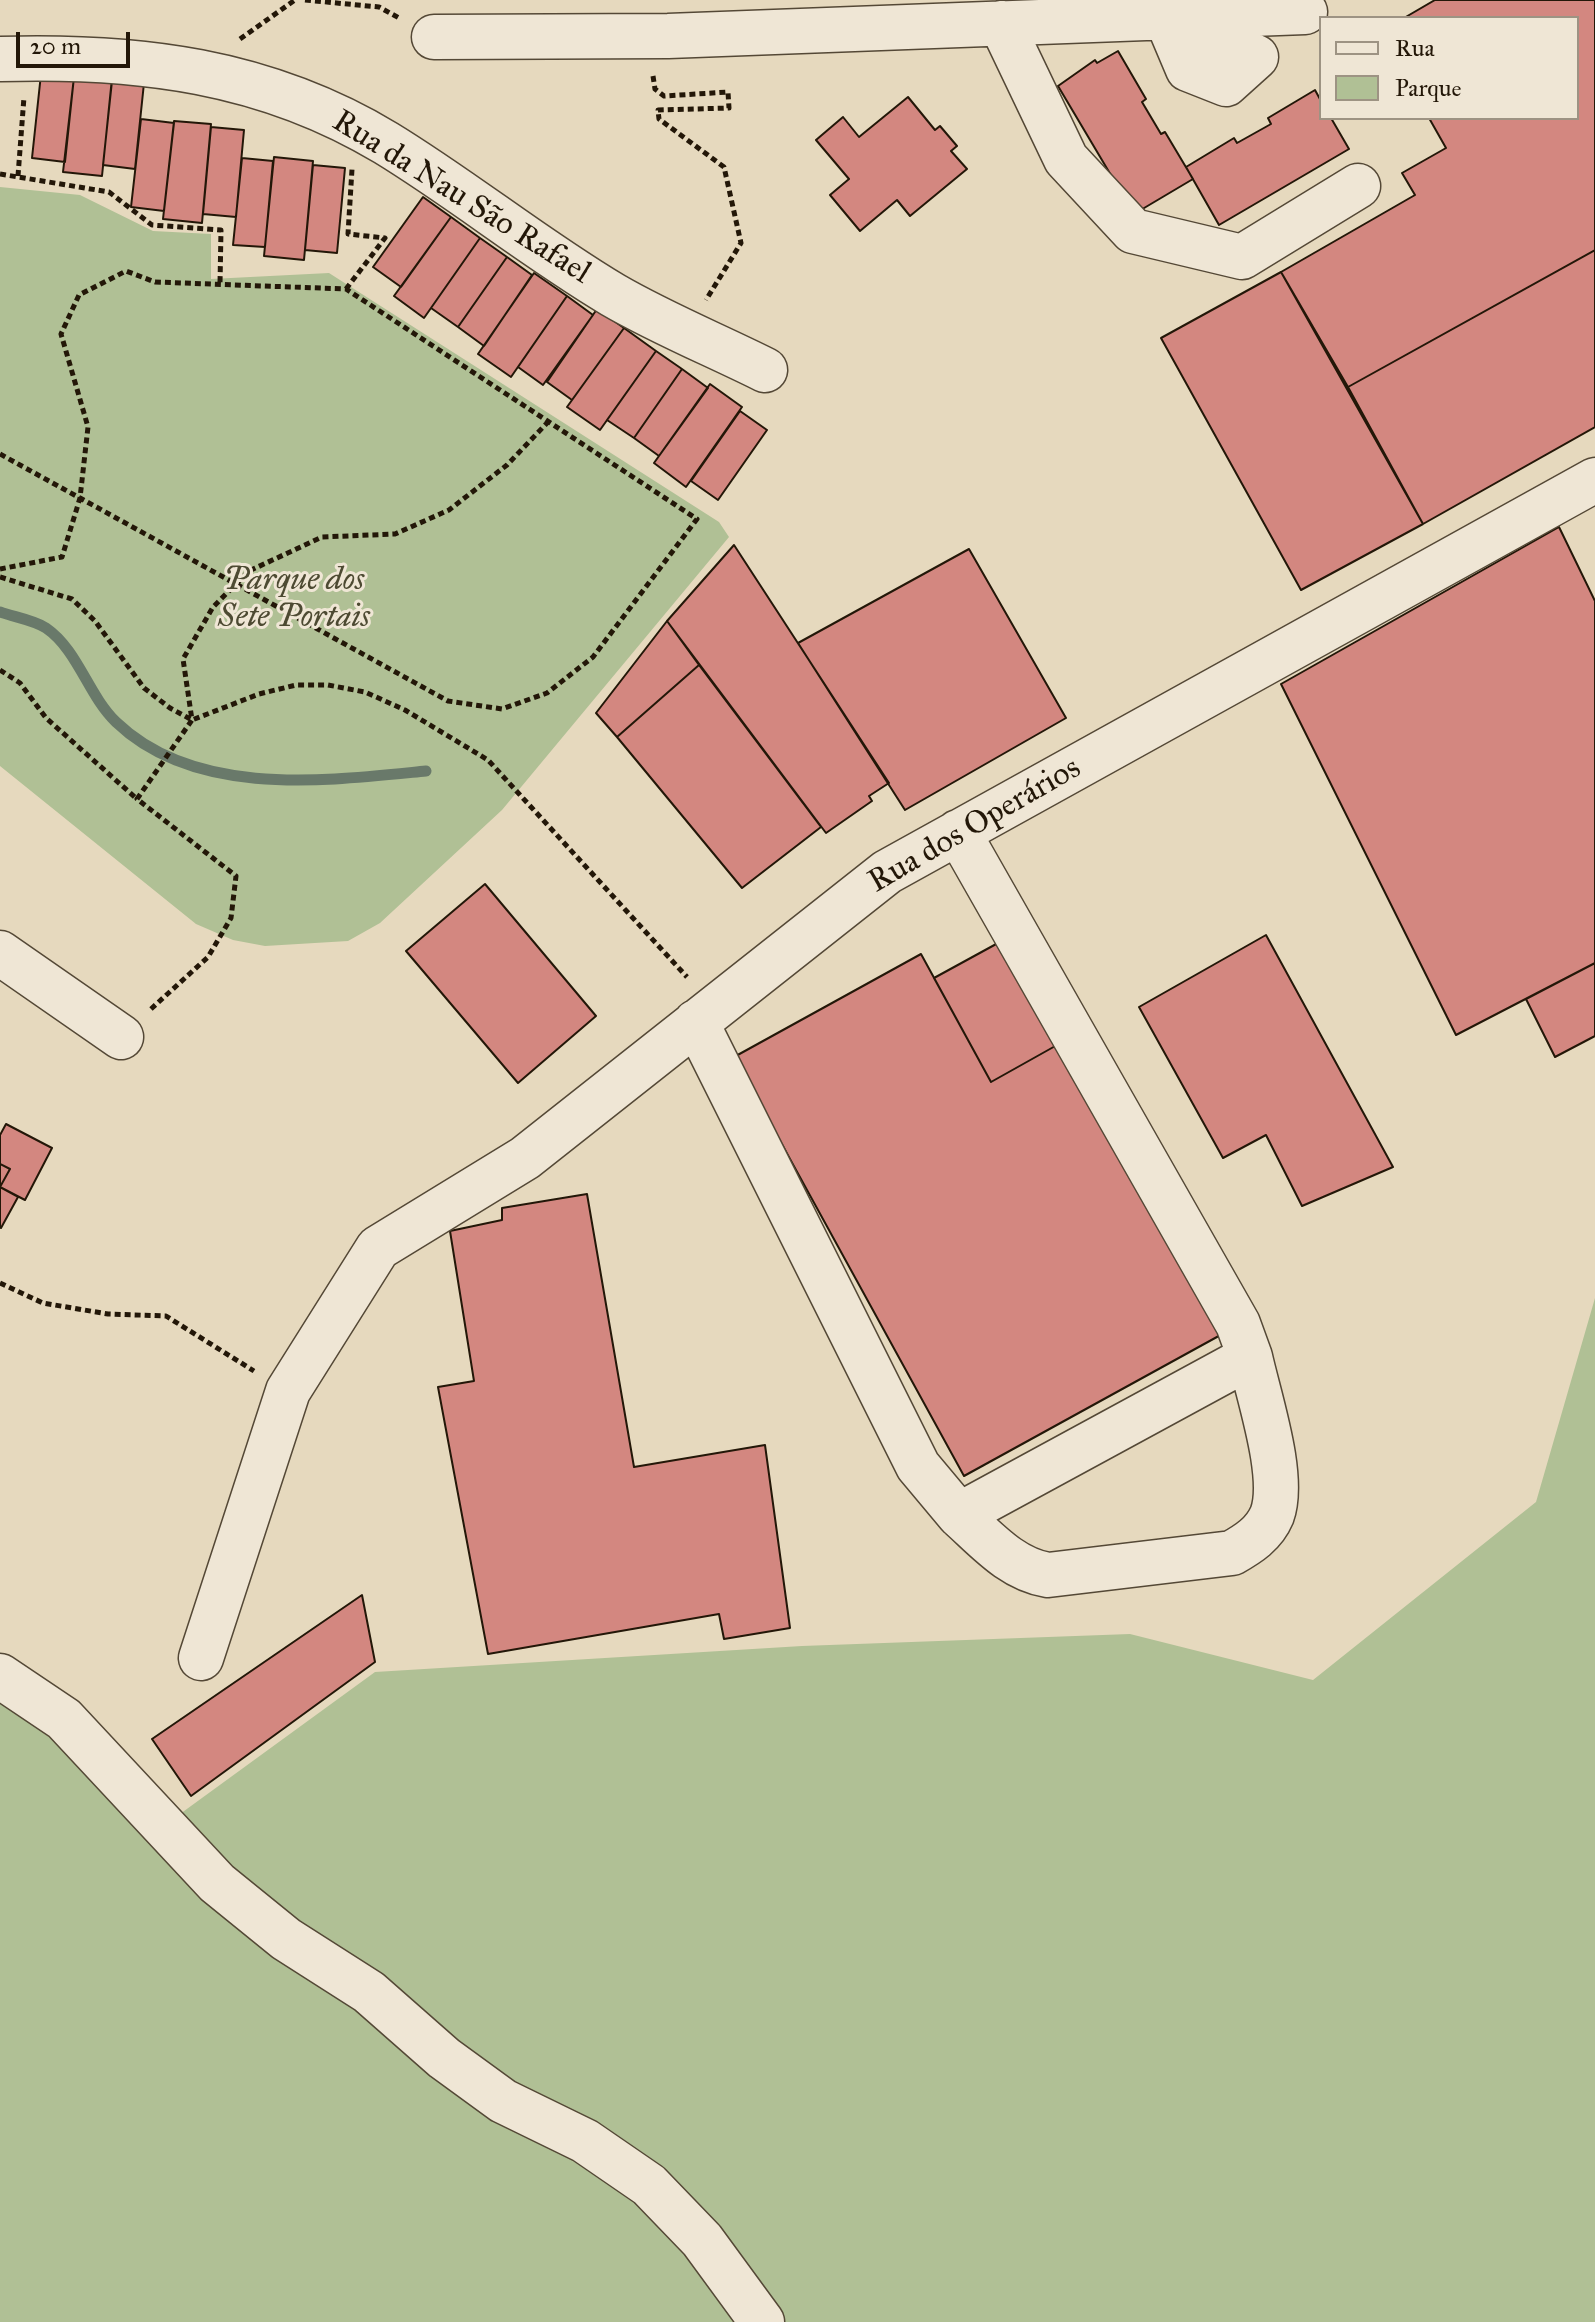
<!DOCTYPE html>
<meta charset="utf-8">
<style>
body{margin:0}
#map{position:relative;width:1595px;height:2322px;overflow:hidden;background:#e6d9be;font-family:"IM FELL Great Primer",serif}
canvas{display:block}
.legend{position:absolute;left:1319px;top:16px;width:260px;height:104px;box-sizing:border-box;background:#efe6d5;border:2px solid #9d9383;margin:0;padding:10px 14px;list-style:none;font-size:24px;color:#231708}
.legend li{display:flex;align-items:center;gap:16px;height:40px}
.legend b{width:40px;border:2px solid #9d9383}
.scale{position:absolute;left:16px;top:32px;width:114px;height:36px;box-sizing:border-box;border:4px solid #231708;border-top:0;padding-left:10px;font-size:24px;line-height:28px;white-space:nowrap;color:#231708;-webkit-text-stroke:6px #efe6d5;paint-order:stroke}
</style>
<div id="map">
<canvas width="1595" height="2322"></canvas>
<ul class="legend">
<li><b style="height:10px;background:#efe6d5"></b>Rua</li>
<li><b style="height:22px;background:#b0c095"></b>Parque</li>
</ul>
<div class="scale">20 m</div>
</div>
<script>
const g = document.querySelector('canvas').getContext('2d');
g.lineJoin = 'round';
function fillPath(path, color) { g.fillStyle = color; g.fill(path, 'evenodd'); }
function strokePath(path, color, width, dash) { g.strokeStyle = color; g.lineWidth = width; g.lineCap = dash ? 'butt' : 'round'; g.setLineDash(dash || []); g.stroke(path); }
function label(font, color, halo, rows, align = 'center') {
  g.font = font + ' "IM FELL Great Primer",serif'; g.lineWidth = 6; g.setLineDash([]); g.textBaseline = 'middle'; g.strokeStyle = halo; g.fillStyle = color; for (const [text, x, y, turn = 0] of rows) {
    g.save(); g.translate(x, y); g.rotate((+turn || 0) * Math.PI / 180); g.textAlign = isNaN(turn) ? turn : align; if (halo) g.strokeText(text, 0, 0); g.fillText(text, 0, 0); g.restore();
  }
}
fillPath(new Path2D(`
 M0 187 80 195 153 231 211 234V279L329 273 719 522 729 537 502 810 380 923 348 941 265 946 233 940 196 924 0 766Z
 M1595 1298V2322H0V1702L169 1822 375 1672 802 1646 1130 1634 1313 1680 1536 1502Z`), '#b0c095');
strokePath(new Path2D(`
 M0 612C14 617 34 620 46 628 78 650 88 695 116 722 195 798 325 781 426 771`), '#69796a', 11);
const building = new Path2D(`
 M1435 0H1595V250L1348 387 1281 272 1415 195 1402 173 1446 148 1429 118H1577V18H1404Z
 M1118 51 1146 99 1142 102 1161 134 1165 132 1193 179 1134 214 1058 86 1095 60 1097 63Z
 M41 74 74 77 65 162 32 158Z
 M74 77 112 78 102 176 63 172Z
 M112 81 144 83 135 169 103 165Z
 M1315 90 1321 101V118H1331L1349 149 1219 225 1186 167 1234 138 1237 143 1271 124 1268 118Z
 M908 97 935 130 940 126 957 146 951 151 967 169 910 216 897 200 860 231 830 195 849 179 816 140 843 117 859 137Z
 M141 119 174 123 164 211 131 207Z
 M174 121 211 124 202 223 163 219Z
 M211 127 244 130 236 217 203 214Z
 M274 157 313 161 304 260 264 256Z
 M242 158 273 161 265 247 233 245Z
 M313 165 345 168 337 253 305 250Z
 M423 197 451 217 401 287 373 267Z
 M451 217 480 238 424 318 394 296Z
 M480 238 507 257 458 327 431 308Z
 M1595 250V427L1423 524 1348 387Z
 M507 257 532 275 484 346 458 327Z
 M1281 272 1423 524 1301 590 1161 338Z
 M534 273 567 296 511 377 478 354Z
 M567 296 593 315 543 385 518 367Z
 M597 309 624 328 572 400 547 382Z
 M624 328 656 351 600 430 567 407Z
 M656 351 682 369 634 438 607 420Z
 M682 369 708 388 659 456 634 438Z
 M710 384 742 407 686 487 654 463Z
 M740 411 767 430 718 500 691 481Z
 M1559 527 1595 601V963L1456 1035 1281 684Z
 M734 545 889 783 869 796 872 801 826 833 667 621Z
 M969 549 1066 718 905 810 798 643Z
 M667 621 699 665 617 737 596 713Z
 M699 665 821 827 742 888 617 737Z
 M485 884 596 1016 518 1083 406 951Z
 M1266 935 1393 1167 1302 1206 1266 1135 1223 1158 1139 1007Z
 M1009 937 1066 1040 991 1082 934 978Z
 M921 954 991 1082 1066 1040 1226 1332 964 1476 734 1057Z
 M1595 963V1036L1555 1057 1526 999Z
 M6 1124 52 1148 25 1200 0 1187 10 1169 0 1164V1135Z
 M0 1164 10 1169 0 1187 18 1197 1 1228 0 1227Z
 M587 1194 634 1467 765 1445 790 1628 724 1639 719 1614 488 1654 438 1387 474 1381 450 1231 502 1220V1208Z
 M362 1595 375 1662 191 1796 152 1739Z`);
fillPath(building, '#d38780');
strokePath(building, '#231708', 2);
const minor = new Path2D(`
 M1166 17 1256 57 1226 84 1188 69Z
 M1001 23 1066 159 1133 231 1242 257 1358 186
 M434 37 668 36 1305 12
 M0 59C137 55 265 70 386 143 463 190 534 248 613 295 661 323 715 345 765 370
 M0 953 121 1037
 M696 1022 918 1466 959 1515 1250 1357 1238 1324 958 832
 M959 1515C986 1539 1011 1569 1048 1575L1232 1553C1248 1544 1264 1534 1272 1515 1286 1477 1259 1398 1250 1357
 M201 1658 288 1391 378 1248 525 1158 887 872 1595 480
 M0 1676 64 1719 217 1883 286 1939 369 1992 444 2058 503 2101 585 2141 649 2185 702 2240 762 2322`);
strokePath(minor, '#544836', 47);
strokePath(new Path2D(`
 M305 0 379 7 401 19
 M240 39 295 0
 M653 76 655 89 664 96 728 92 729 108 658 110 659 119 724 167 741 243 706 300
 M0 174 109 192 152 225 221 230 220 284
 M18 176 24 97
 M346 289 385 238 348 234 352 169
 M0 454 69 492 80 498 448 701 502 709 547 693 593 657 697 519 346 289 155 282 126 271 79 295 61 334 88 427 80 498 62 557 0 569
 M0 577 72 599 95 621 144 688 170 708 192 720 259 694 296 685H328L365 692 405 710 488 760 687 977
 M0 670 20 683 46 718 137 799
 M151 1009 208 957 231 918 236 876 137 799 192 720 183 659 213 607 249 571 322 537 395 534 449 510 507 465 547 423
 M0 1283 43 1303 108 1314 166 1316 254 1371`), '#231708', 5, [6, 4]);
strokePath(minor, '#efe6d5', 44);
label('32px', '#231708', '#efe6d5', [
 ["Rua da Nau São Rafael",461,198,32],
 ["Rua dos Operários",975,826,-30]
]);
label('italic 32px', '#4d4a32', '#efe6d5', [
 ["Parque dos",294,581],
 ["Sete Portais",294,618]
]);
</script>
